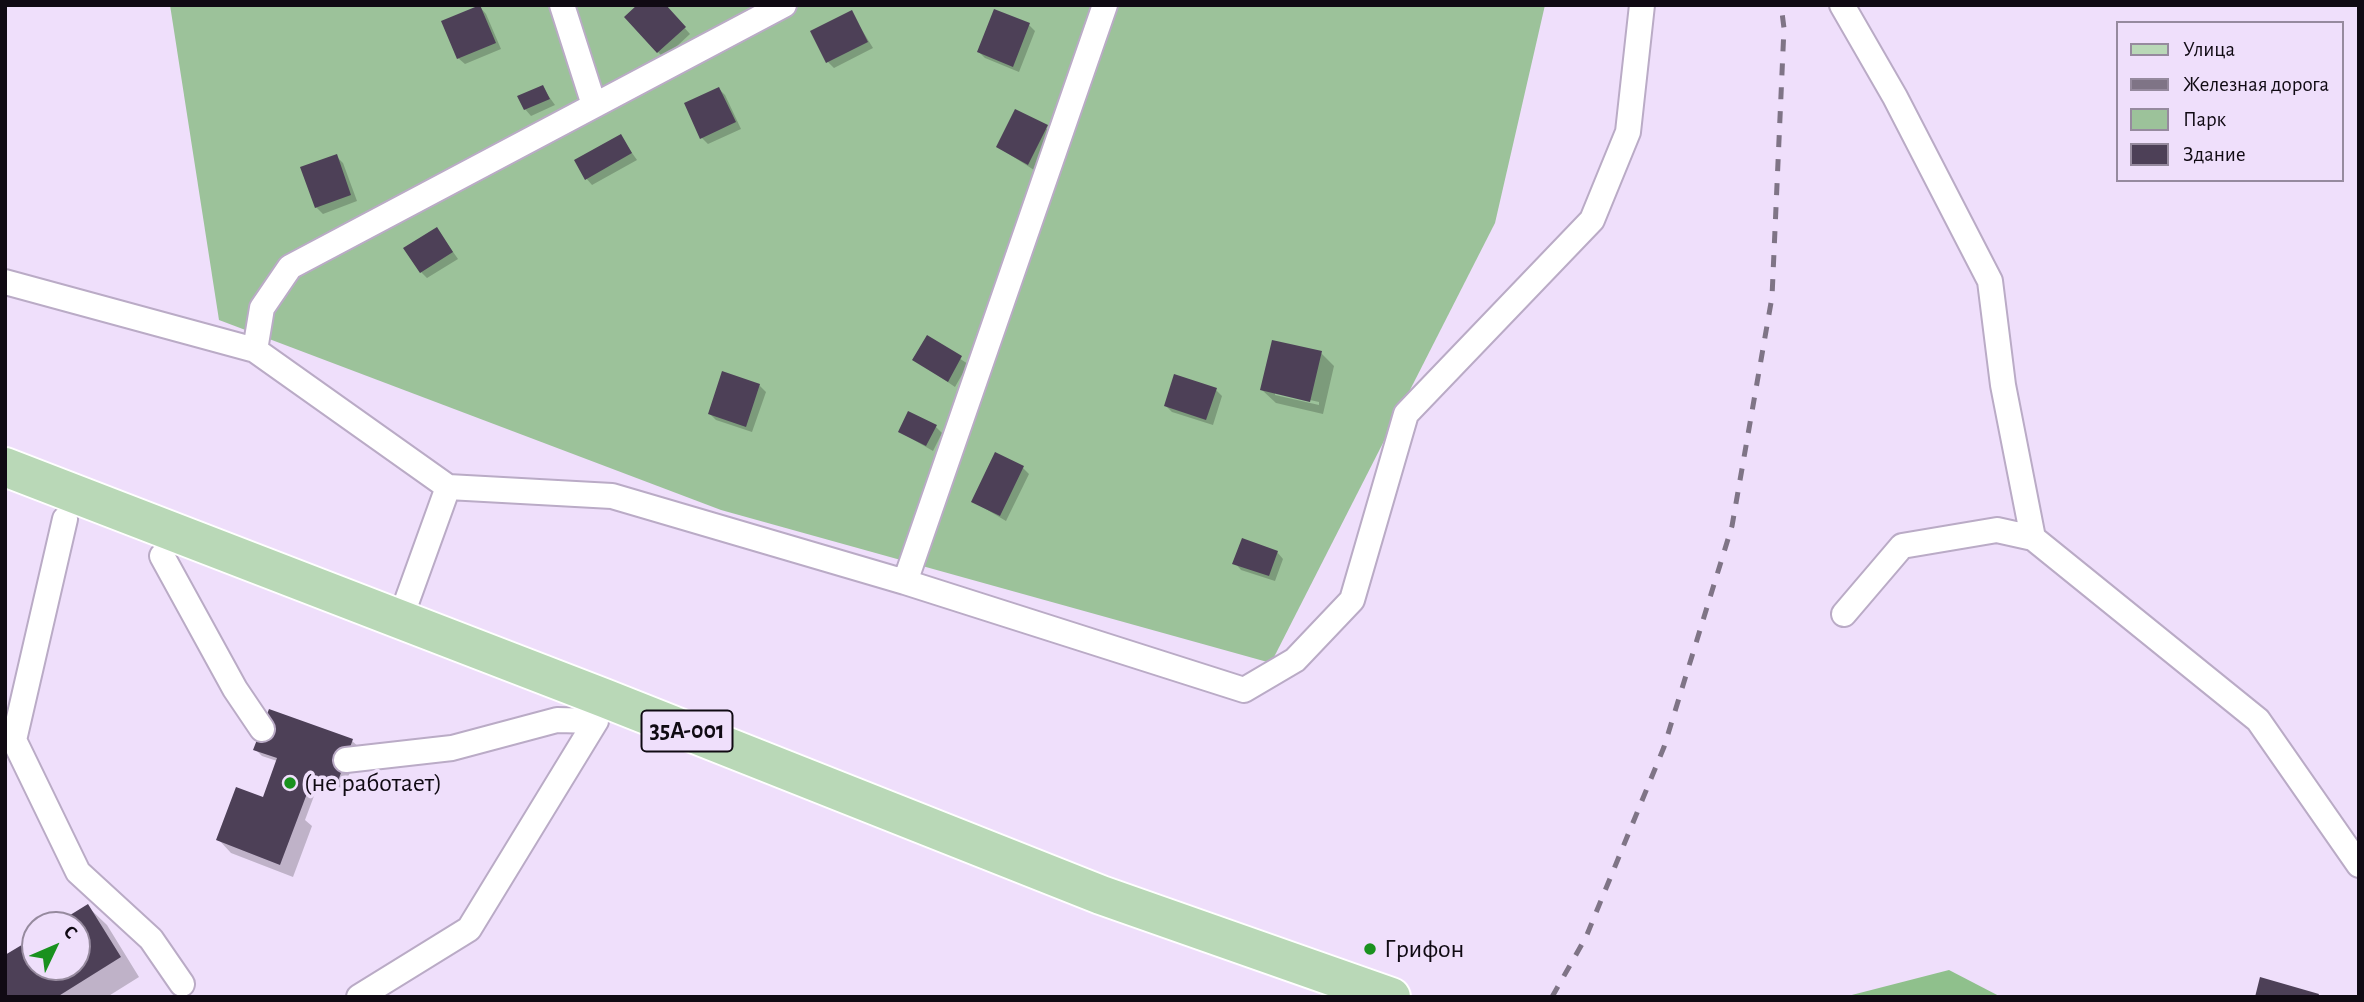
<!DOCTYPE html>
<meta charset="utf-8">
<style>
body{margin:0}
#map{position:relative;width:2364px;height:1002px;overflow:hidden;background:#efdffb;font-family:"Alegreya Sans",sans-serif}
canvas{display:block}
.frame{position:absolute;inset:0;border:7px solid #100a13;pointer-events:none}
.legend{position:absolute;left:2116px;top:21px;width:228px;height:161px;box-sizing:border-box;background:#efdffb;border:2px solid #968a9e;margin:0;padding:9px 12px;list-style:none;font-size:21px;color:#100a13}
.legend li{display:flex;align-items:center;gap:14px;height:35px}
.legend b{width:35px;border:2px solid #968a9e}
.north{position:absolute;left:21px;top:911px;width:70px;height:70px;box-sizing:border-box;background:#efdffb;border:2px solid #968a9e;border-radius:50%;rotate:46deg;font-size:19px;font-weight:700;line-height:28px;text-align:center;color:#100a13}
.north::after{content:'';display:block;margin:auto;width:24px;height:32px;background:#19911e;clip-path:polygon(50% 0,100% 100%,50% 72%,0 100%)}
</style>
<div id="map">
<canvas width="2364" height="1002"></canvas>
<div class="frame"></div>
<ul class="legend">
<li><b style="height:9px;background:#b9d8b7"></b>Улица</li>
<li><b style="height:9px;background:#7f7486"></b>Железная дорога</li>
<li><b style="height:19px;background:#9cc29a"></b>Парк</li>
<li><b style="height:19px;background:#4d4057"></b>Здание</li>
</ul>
<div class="north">С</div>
</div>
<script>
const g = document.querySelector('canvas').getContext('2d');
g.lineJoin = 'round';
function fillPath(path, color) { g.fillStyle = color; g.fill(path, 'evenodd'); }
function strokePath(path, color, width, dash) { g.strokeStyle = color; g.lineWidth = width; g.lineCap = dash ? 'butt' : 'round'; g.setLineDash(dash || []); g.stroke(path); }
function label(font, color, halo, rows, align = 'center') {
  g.font = font + ' "Alegreya Sans",sans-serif'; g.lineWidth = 7; g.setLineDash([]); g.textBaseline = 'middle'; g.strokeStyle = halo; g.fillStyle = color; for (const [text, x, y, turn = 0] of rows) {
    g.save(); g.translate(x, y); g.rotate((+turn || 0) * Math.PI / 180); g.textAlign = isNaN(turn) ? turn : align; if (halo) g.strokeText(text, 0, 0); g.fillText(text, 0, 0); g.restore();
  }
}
fillPath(new Path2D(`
 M170 5H1545L1495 223 1271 663 721 510 219 320Z`), '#9cc29a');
fillPath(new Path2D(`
 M1949 970 2001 997H1844Z`), '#8fc08c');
fillPath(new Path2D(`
 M664 5 690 34 664 58 658 52Z
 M480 7 486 14 501 49 465 64 458 58Z
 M851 12 873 48 834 68 828 62Z
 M1029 25 1035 31 1019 72 985 58 979 52Z
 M542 87 555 105 531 116 525 109Z
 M719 89 725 95 741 129 708 144 701 137Z
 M1016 111 1054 133 1034 170 998 147Z
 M620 136 637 160 592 185 586 178Z
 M337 157 343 163 357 201 323 214 316 207Z
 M437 229 458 259 427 278 421 272Z
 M927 337 968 364 955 387 915 360Z
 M1321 353 1334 366 1323 414 1276 403 1262 390ZM1275 392 1319 402V405L1275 395Z
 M759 385 766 392 752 432 716 420 710 414Z
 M1216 390 1222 396 1213 425 1172 412 1166 406Z
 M935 426 942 433 933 451 900 432Z
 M1023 468 1029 474 1006 521 974 502Z
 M1277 552 1283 559 1275 581 1241 570 1235 563Z
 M270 711 352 741 359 747 344 789 320 780 305 820 312 826 293 877 231 853 218 839 270 802 277 761 262 756 256 750Z
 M87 906 107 925 139 977 107 997H5L35 939V967H77V925H57Z`), '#0003');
fillPath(new Path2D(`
 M480 5 496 43 457 59 441 21Z
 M637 5H666L686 27 657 53 624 17Z
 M994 9 1030 23 1013 67 977 52Z
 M852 10 868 42 826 63 810 31Z
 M543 85 550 99 524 110 517 96Z
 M719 87 736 122 700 139 684 103Z
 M1015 109 1048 125 1028 165 996 147Z
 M621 134 632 153 585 180 574 160Z
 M337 154 351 195 315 208 300 167Z
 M437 227 453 252 420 273 403 248Z
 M927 335 962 356 948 382 912 360Z
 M1272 340 1322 351 1310 402 1260 390Z
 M722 371 760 384 746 427 708 414Z
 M1174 374 1217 388 1206 420 1164 406Z
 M908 411 937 425 926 446 898 432Z
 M995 452 1024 466 1000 516 971 502Z
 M1242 538 1278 551 1269 576 1232 564Z
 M269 709 353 739 337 784 314 775 280 865 216 840 236 787 263 797 277 758 253 750Z
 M88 904 121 957 57 997H5V955L35 937V967H77V925H54Z
 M2260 977 2319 994 2318 997H2255Z`), '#4d4057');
const service = new Path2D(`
 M562 5 594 105
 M1842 5 1895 97 1990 281 2003 385 2033 538
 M5 282 255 350 448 487 400 620
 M255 350 262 308 290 267 784 5
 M448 487 612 496 905 582 1244 690 1295 660 1352 600 1406 414 1592 220 1628 132 1642 5
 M65 519 14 740 78 872 151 939 182 984
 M162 556 235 689 262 729
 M905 582 1105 5
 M1844 614 1902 546 1997 530 2033 538 2258 720 2359 865
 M346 760 452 748 557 720 596 721
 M359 997 469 929 596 721`);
const primary = new Path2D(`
 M5 467 604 698 1101 895 1391 997`);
strokePath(service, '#baabc6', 28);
strokePath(primary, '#fff', 42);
strokePath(service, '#fff', 24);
strokePath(primary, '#b9d8b7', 38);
strokePath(new Path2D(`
 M1552 997 1586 937 1664 747 1732 526 1772 297 1784 28 1781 5`), '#7f7486', 5, [12, 12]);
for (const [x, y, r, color] of [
 [290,783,7,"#19911e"],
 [1370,949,7,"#19911e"]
]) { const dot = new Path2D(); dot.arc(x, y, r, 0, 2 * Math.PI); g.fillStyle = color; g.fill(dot); strokePath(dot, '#efdffb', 2.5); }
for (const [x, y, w] of [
 [687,731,91]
]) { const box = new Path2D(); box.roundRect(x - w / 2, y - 20.5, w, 41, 5); g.fillStyle = '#efdffb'; g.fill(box); strokePath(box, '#100a13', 2); }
label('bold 24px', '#100a13', null, [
 ["35А-001",687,731]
]);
label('26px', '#100a13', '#efdffb', [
 ["(не работает)",304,783],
 ["Грифон",1384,949]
], 'left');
</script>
